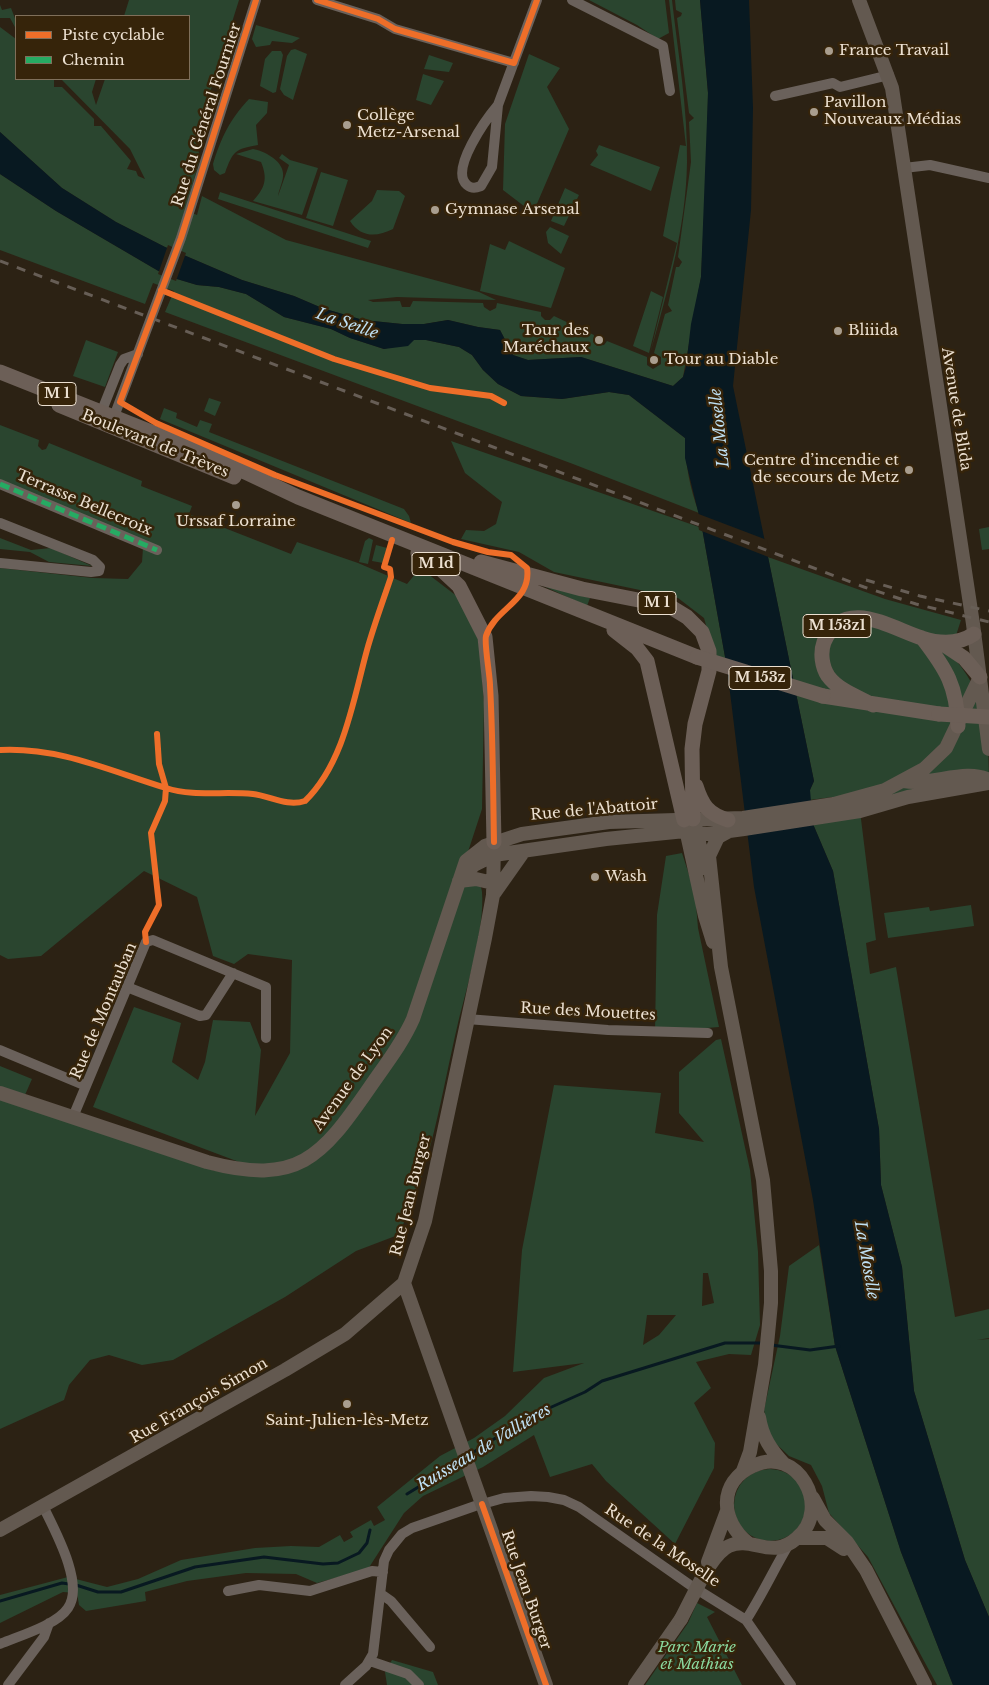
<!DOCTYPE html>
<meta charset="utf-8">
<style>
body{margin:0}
#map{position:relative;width:989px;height:1685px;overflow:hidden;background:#2c2214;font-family:"Libre Baskerville",serif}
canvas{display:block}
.legend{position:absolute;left:15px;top:15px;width:175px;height:65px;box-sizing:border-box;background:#36240a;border:1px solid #7f6f5a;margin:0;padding:6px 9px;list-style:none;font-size:15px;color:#ece0d1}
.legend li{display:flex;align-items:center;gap:10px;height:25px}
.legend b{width:25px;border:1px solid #7f6f5a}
</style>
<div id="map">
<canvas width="989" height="1685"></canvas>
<ul class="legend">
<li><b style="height:6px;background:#ee6e29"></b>Piste cyclable</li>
<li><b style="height:6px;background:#26ab63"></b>Chemin</li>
</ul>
</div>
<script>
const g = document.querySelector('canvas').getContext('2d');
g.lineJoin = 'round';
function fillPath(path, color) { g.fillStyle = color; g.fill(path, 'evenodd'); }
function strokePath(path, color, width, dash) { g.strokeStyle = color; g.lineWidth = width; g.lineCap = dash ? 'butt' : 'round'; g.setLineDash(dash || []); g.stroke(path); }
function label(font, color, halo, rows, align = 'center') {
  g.font = font + ' "Libre Baskerville",serif'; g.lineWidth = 5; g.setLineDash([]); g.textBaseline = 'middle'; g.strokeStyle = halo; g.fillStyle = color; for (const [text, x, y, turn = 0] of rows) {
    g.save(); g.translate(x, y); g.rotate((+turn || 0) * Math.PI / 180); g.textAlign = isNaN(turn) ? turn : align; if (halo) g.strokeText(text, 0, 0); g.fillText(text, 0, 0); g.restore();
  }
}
fillPath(new Path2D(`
 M129 0H239L196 137 200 159 185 210 197 215 202 196 286 240 479 292 496 300 397 297 368 300 373 302 400 301 402 307H410L413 301 483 303 484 307 490 311 496 308 497 303 541 312V316L545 320H550L554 316 594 335 593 342 597 346 604 345 607 341 647 357V365L653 369 661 364V357L654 353 665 314 672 311 668 305 676 267H679L682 262 678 257 691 162 689 122 694 118 689 113 677 18 681 16 682 13 676 10 675 0H700L708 93 707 155 701 277 683 377 673 386 581 357 528 360 513 355 500 330 478 327 448 320 424 324H402L363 320 322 308 294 296 242 280 165 247 116 222 62 188 0 132V27L16 39V79H54V87H62L94 119V126H101L131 161 127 169 136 171 138 176 145 179 130 149 61 79H96L92 92 96 105 105 79H189V16H124Z
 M589 0H665L669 33 658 39 637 25Z
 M669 0H672C678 54 688 109 687 163 686 228 667 293 650 354L677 243 663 236 680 145 686 146Z
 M0 5 2 10 11 8 16 21V29L10 18H0Z
 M256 25 300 38 292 43 272 41 270 45 256 47 252 39Z
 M295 49 307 54 293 100 284 95 280 89 287 56 291 50Z
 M272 51H281L283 55 276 92 273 93 260 86 265 59Z
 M529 54 560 68 547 87 569 129 533 213 503 190 505 124Z
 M429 55 453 63 449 72 424 69Z
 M423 74 444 81 431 105 416 100Z
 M249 99 268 102 267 113 256 125 258 145C235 149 233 151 225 173L220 175 214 170 213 164C221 138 230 119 249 99Z
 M599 145 660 167 651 191 590 165 598 155 596 151Z
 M253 149C264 151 282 160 283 173 284 180 279 189 278 196L289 165 279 158 282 154 290 160 318 168 302 215 253 201C265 188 268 179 261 162L236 154Z
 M321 172 348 180 333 226 306 218Z
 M0 174 56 211 167 276 197 285 219 287 246 294 284 317 331 329 350 338 384 349 414 340H426L459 347 472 355 483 370 498 384 521 396 562 399 609 392 629 395 685 438C685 464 690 488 699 513L573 464 165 312 174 291 153 283 145 304 0 250Z
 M565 188 579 195 564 226 551 221Z
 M377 190 399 191 405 196 393 229C377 237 361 238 350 221L372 201Z
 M220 192 371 241 368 248 218 199Z
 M550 227 569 236 561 254 548 243 546 232Z
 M509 241 565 268 551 308 480 291 490 244 505 250Z
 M651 291 663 297 649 353 633 346Z
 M86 340 118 352 105 387 73 376Z
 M209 398 221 402 215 416 204 411Z
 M164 408 177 413 176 418 197 427 200 420 212 424 209 432 404 509 409 516 411 523 160 419Z
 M0 425 39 440 38 446 42 450 46 449 49 443 142 481 141 486 192 506 189 514 291 554 297 542 358 563 407 584 416 573 424 571 458 597 479 638 484 703 482 809 464 864C469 871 482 883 482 892 485 927 467 987 458 1023 442 1091 430 1174 398 1235L356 1251 285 1297 173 1360 142 1365 109 1355 90 1360 69 1385 64 1400 0 1429V1066L32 1079 21 1104 215 1171 255 1168 93 1107 134 1007 181 1023 172 1062 198 1080 205 1062 213 1020 250 1022 261 1050 255 1116 290 1053 292 960 248 954 234 964 213 956 197 897 144 871 41 956 8 959 0 955V568L93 578 128 579 142 562 143 548 0 488Z
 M451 441 702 528 727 668 717 664 704 618 678 598 554 572 519 552 461 539 466 530 484 531 496 524 502 502 465 473Z
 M989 527V549L982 550 979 529Z
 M0 538 31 550 51 548 92 566 49 562 30 552 0 549Z
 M369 538 373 540 368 564 359 562 365 541Z
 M376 545 387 548 383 563 372 561Z
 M768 557 885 599 961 620 950 654C986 690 989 735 989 783L860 811 876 940 866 943 870 974 896 967 955 1317 989 1309V1338L977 1340 989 1339V1617L965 1560 914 1391 902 1267 881 1185 879 1129 833 871 813 824 835 814 833 797 809 800 810 790 814 781Z
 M539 584 590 598 587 606Z
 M682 853 695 893 698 928 719 1027 655 1032 657 915 666 856Z
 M971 905 974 926 888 938 884 913 929 907 930 911Z
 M721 1039 750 1170 758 1252 760 1325 751 1355 729 1354 696 1362 711 1388 694 1403 715 1443 714 1468 675 1544 606 1481 592 1464 550 1477 534 1435 483 1467 423 1496 404 1513 368 1569 317 1583 296 1574 246 1573 187 1581 145 1592 146 1601 86 1611 79 1605 77 1593 63 1592 0 1623V1595L68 1577 107 1587 138 1579 181 1560 255 1548 291 1546 319 1547 340 1535 344 1542 353 1537 350 1532 371 1520 374 1526 385 1520 377 1507 440 1456 474 1438 505 1416 544 1378 584 1363 513 1372 522 1250 554 1085 661 1093 655 1133 704 1142 679 1113V1072L716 1040ZM703 1273H708L714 1303 702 1306ZM647 1315H676L659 1335 643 1345Z
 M819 1245 835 1346 901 1552 953 1685H937L868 1557 829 1513 822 1486 811 1465 789 1456 769 1437 764 1410 780 1336 789 1266Z
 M734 1505a36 36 0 1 1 72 0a36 36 0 1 1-72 0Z
 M697 1603 715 1612 707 1617 742 1685H645L688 1623Z
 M392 1660 433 1672 438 1685H387L385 1672Z`), '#2a452f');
fillPath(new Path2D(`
 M700 0H749L753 108 751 210 733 386 814 781 810 790 813 824 833 871 879 1129 881 1185 902 1267 914 1391 965 1560 989 1617V1685H953L901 1552 835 1346 813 1200 754 887 727 668 702 528 685 458V438L629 395 609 392 562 399 521 396 498 384 483 370 472 355 459 347 426 340H414L408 346 384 349 350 338 331 329 284 317 246 294 219 287 197 285 167 276 56 211 0 174V132L62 188 116 222 165 247 242 280 294 296 322 308 363 320 402 324H424L448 320 478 327 500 330 513 355 528 360 581 357 673 386 683 377 686 367 691 324 701 277 708 93Z`), '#081921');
fillPath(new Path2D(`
 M168 245 186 253 176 281 158 274Z
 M696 513 767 540 771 558 699 530Z`), '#2c2214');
strokePath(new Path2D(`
 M771 1345 810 1350 839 1346
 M469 1455 527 1418 585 1392 602 1381 725 1343H762
 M407 1494 462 1460
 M76 1585 98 1592H121L195 1567 264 1557 323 1564 338 1563 359 1553 367 1543 370 1530
 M0 1601 62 1583 69 1584`), '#081921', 3);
strokePath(new Path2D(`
 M317 0 378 19 395 29 514 63
 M572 0 663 46 670 91
 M775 96 833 83 840 87 889 75
 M498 105C487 118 449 170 467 185 472 189 476 188 481 186L492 167 498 105 537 0
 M904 168 930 165 989 178
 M99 418 120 365 124 359 138 354
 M112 422 181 238 256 0
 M0 484 157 550
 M0 523 93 560 100 567 99 571 91 572 0 563
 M127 987 200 1016 206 1015 233 973
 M467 1019 608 1030 708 1033
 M0 1050 86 1086
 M73 1117 146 942 153 940 266 987V1038
 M228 1591 259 1585 310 1591 372 1571 383 1572
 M381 1594 391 1601 430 1647
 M746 1620C762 1595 774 1569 789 1544
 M0 1644C19 1636 57 1625 68 1608 85 1584 54 1529 43 1506
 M370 1661 408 1674 419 1685
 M8 1685 44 1637 49 1623
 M345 1685 366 1666 373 1654 384 1561 389 1550 402 1534 412 1528 475 1506 504 1498 531 1496 548 1497 564 1500 579 1507 690 1585 746 1620 791 1685`), '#6a615b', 10);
strokePath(new Path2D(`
 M859 0 892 88 973 624 989 749
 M904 781C931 786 966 768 989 780
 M685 825 705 916 713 942
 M695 825 705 868
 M729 831 718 837 709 856 721 967 763 1180 771 1271V1303L765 1365 750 1452 743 1471
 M686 832 707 834 744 829 860 811 908 797 989 783
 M494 842 493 895 485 938 425 1221 404 1283 546 1685
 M466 873 474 865 494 855 606 839 695 830
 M459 881 476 879 493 883
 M493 895 524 851
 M0 1093 207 1162C298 1186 321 1158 370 1087 385 1065 402 1044 413 1019L466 861 485 846 522 834 609 822 743 818 834 804 885 790 924 769 946 748 980 677
 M759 1417C762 1437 771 1450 784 1464
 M813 1498 825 1520 847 1542 866 1570 925 1685
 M0 1530 285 1370 345 1334 404 1283
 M798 1538H827L844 1549
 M708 1562 727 1511
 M705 1572C712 1563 718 1551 729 1546 752 1535 771 1561 797 1538 833 1508 797 1444 753 1466 718 1482 720 1521 748 1543
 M635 1685 681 1619`), '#635950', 14);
strokePath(new Path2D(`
 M0 372 209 455 298 497 697 657
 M59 405 234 477
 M418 553 431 560 459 586 485 637 491 696 494 842
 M481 562 582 589 669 606 687 617 702 632 709 651V671L695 724 692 749 693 819
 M614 630 637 648 647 661 684 820
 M923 639C946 669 957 686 958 726
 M940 642 964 658 980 677
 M823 696 939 714
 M873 705C858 697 838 690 828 676 822 667 820 653 824 642 844 595 892 629 922 638 940 644 959 644 974 634
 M696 786C702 805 708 814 728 820`), '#6c5f57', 15);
strokePath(new Path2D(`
 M0 261 864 587 916 604 989 622
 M866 580 920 596 989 611`), '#675e56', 3, [9, 9]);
strokePath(new Path2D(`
 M681 1619 705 1572`), '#635950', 14);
strokePath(new Path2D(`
 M697 657 823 696
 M939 714 989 717`), '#6c5f57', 15);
strokePath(new Path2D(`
 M0 484 157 550`), '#26ab63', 5, [10, 5]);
strokePath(new Path2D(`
 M256 0 181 238 120 402 156 423 275 475 453 542 488 552 511 555 527 568C532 601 495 608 486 636 484 643 490 676 490 685 493 738 493 790 494 842
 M317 0 378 19 395 29 514 63 537 0
 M161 290 334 359 430 388 491 396 504 403
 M0 750C60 747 110 771 166 788 194 797 223 791 253 794 270 796 287 807 305 801 344 763 353 701 367 650 374 625 383 601 391 577L390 569 384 567 392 540
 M146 942 145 932 159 905 151 833 165 801 166 788 159 764 157 734
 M482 1504 546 1685`), '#ee6e29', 6);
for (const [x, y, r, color] of [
 [829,51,5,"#a99e8f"],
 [814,112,5,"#a99e8f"],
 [347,125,5,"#a99e8f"],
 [435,210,5,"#a99e8f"],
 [838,331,5,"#a99e8f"],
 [599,340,5,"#a99e8f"],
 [654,360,5,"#a99e8f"],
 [909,470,5,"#a99e8f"],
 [236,505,5,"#a99e8f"],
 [595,877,5,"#a99e8f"],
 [347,1404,5,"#a99e8f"]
]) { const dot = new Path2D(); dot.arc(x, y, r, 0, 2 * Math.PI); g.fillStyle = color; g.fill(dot); strokePath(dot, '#36240a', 2); }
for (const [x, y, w] of [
 [57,394,38],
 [436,564,48],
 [657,603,38],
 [837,626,68],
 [760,678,62]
]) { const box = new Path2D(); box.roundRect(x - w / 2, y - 11.5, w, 23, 4); g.fillStyle = '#36240a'; g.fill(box); strokePath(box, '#ece0d1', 1); }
label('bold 14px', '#ece0d1', null, [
 ["M 1",57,394],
 ["M 1d",436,564],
 ["M 1",657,603],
 ["M 153z1",837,626],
 ["M 153z",760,678]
]);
label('15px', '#ece0d1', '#36240a', [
 ["France Travail",839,51],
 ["Pavillon",824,103],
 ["Nouveaux Médias",824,120],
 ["Collège",357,116],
 ["Metz-Arsenal",357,133],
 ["Gymnase Arsenal",445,210],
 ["Tour des",589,331,"right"],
 ["Maréchaux",589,348,"right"],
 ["Bliiida",848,331],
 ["Tour au Diable",664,360],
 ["Centre d’incendie et",899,461,"right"],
 ["de secours de Metz",899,478,"right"],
 ["Urssaf Lorraine",236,522,"center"],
 ["Wash",605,877],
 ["Saint-Julien-lès-Metz",347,1421,"center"]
], 'left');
label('15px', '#ece0d1', '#36240a', [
 ["Rue du Général Fournier",207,115,-72],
 ["Avenue de Blida",956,409,81],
 ["Boulevard de Trèves",155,444,22],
 ["Terrasse Bellecroix",84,503,23],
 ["Rue de l'Abattoir",594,810,-5],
 ["Rue de Montauban",104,1011,-67],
 ["Rue des Mouettes",588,1012,3],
 ["Avenue de Lyon",353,1079,-54],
 ["Rue Jean Burger",411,1195,-76],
 ["Rue François Simon",199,1401,-30],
 ["Rue de la Moselle",662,1546,34],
 ["Rue Jean Burger",526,1590,71]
]);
label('italic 15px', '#8ad99f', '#36240a', [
 ["Parc Marie",697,1648],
 ["et Mathias",697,1665]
]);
label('italic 16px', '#bfe1f5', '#36240a', [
 ["La Seille",347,324,19],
 ["La Moselle",720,428,-96],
 ["La Moselle",866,1260,80],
 ["Ruisseau de Vallières",484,1448,-31]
]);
</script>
